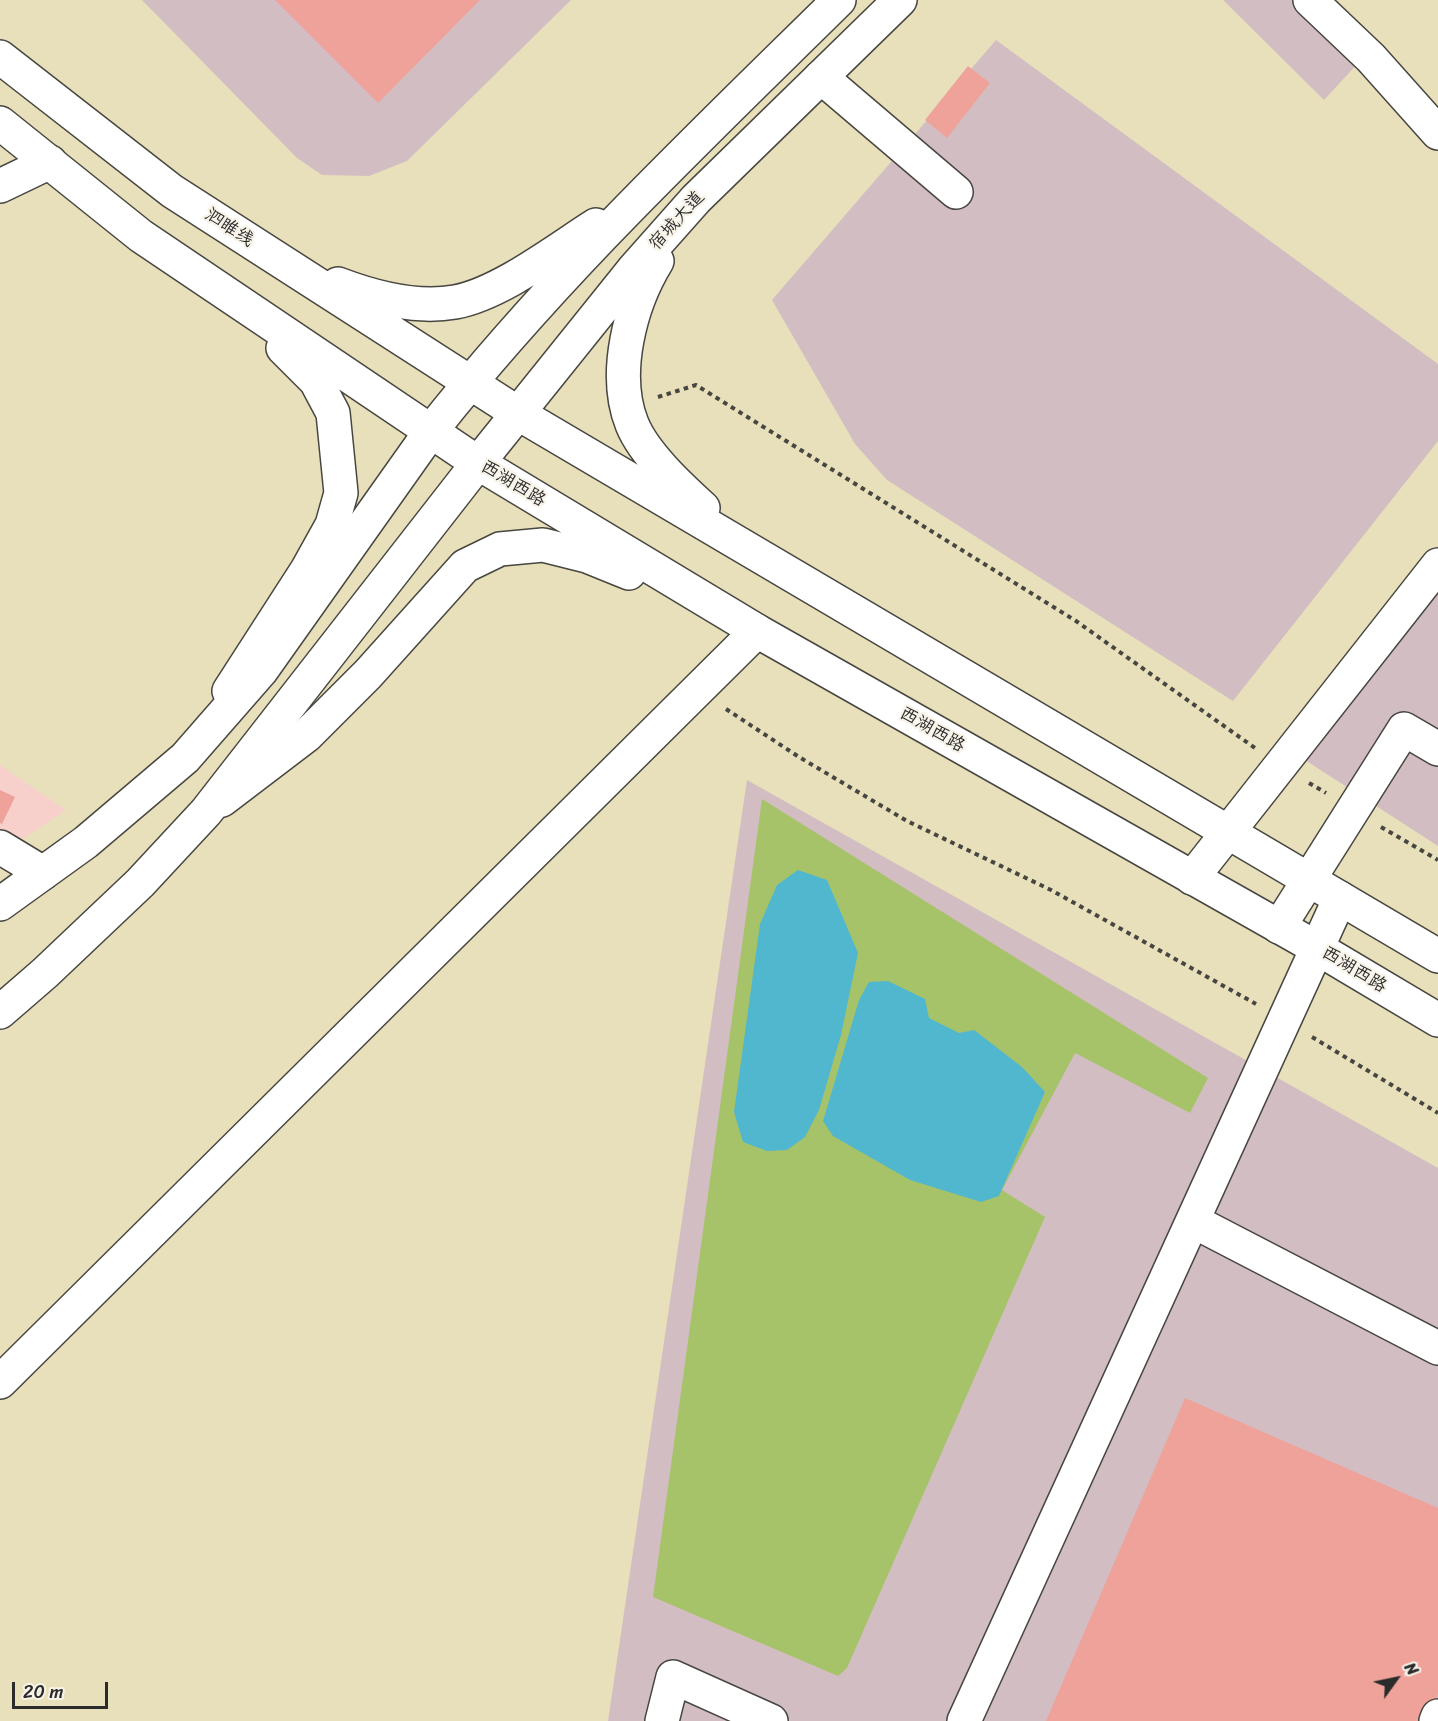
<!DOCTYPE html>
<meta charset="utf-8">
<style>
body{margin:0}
#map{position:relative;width:1438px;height:1721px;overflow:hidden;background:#e8e0bb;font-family:Sriracha,sans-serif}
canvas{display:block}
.north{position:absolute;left:1366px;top:1649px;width:60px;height:60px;-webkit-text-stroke:4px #f7f3e8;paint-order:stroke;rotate:57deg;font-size:16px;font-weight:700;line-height:24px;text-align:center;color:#2b2b2b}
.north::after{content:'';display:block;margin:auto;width:21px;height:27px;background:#2b2b2b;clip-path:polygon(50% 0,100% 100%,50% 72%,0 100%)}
.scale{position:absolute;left:12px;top:1682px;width:96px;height:27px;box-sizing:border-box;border:3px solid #2b2b2b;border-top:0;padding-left:8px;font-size:18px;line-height:21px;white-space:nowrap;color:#2b2b2b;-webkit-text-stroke:4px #f7f3e8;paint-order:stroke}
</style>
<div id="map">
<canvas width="1438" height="1721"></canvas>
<div class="north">N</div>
<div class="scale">20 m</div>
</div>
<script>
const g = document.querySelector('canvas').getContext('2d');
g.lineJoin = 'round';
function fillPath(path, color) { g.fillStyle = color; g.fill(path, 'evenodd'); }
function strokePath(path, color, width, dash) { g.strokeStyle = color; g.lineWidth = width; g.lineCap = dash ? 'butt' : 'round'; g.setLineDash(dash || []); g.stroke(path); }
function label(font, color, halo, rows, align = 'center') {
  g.font = font + ' Sriracha,"LXGW WenKai TC",sans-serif'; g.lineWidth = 4.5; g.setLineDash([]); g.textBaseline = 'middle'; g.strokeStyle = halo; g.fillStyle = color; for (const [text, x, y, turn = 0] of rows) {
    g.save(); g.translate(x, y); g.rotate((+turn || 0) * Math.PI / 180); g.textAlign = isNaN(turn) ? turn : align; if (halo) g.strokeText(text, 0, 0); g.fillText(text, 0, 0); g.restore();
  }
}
fillPath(new Path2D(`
 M0 765 66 810 0 854Z`), '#f7d0cb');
fillPath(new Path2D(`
 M142 0H571L407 161 369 176 322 175 297 158Z
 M1223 0H1299L1361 60 1324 100Z
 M996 40 1438 364V441L1233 701 887 480 855 444 772 300Z
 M1438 594V846L1305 760Z
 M747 780 1438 1168V1721H608Z`), '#d2bec2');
fillPath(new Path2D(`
 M762 799 1208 1078 1190 1113 1075 1053 1002 1190 1045 1217 847 1668 838 1676 653 1597Z`), '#a7c369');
fillPath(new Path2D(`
 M798 870 827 880 858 953 841 1035 819 1110 805 1137 787 1150 767 1151 743 1142 734 1112 760 924 777 885Z
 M888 981 925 999 929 1018 959 1033 974 1030 1022 1067 1045 1092 999 1196 981 1202 910 1180 833 1136 823 1121 859 1000 869 982Z`), '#50b7cf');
fillPath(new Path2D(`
 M275 0H480L378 103Z
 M968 66 990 83 947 138 925 120Z
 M0 790 15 797 2 824 0 823Z
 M1185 1398 1438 1508V1694L1427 1721H1046Z`), '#efa29a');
const minor = new Path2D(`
 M1310 0 1371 58 1438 133
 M821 77 956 192
 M0 186 50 162
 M0 847 43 873
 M1192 878 1438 565
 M1279 927 1404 729 1438 749
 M1193 1221 1438 1348
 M0 1382 757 631
 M662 1721 673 1677 771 1721
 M964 1721 1340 898
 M1436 1721 1438 1716`);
const major = new Path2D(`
 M0 57 172 191 519 414 1438 956
 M0 123 141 236 478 463 757 631 1317 948 1438 1020
 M657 261C630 305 612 374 632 424 644 454 680 487 703 508
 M338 284C375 298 416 309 455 302 500 294 558 249 596 225
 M431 431C554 275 698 139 839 0
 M478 463 633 270 696 199 900 0
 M229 691 307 570 332 525 341 493 333 413 316 381 283 348
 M222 800 306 736 368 674 465 566 500 549 543 545 587 556 629 573`);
const highway = new Path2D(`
 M0 904 86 842 185 758 261 671 431 431
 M0 1012 45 973 140 883 206 812 478 463`);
strokePath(minor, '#474641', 36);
strokePath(major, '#474641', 36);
strokePath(highway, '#474641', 36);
strokePath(new Path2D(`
 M658 397 696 385 1076 621 1255 748
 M726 709 799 757 907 821 1051 890 1256 1004
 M1309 783 1326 793
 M1381 827 1438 860
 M1312 1037 1438 1113`), '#474641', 4, [4.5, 4.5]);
strokePath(minor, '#fff', 33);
strokePath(major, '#fff', 33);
strokePath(highway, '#fff', 33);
label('18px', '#2b2b2b', '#f7f3e8', [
 ["宿城大道",677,221,-48],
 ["泗睢线",229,228,33],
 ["西湖西路",513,484,31],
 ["西湖西路",932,730,30],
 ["西湖西路",1354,970,31]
]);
</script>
